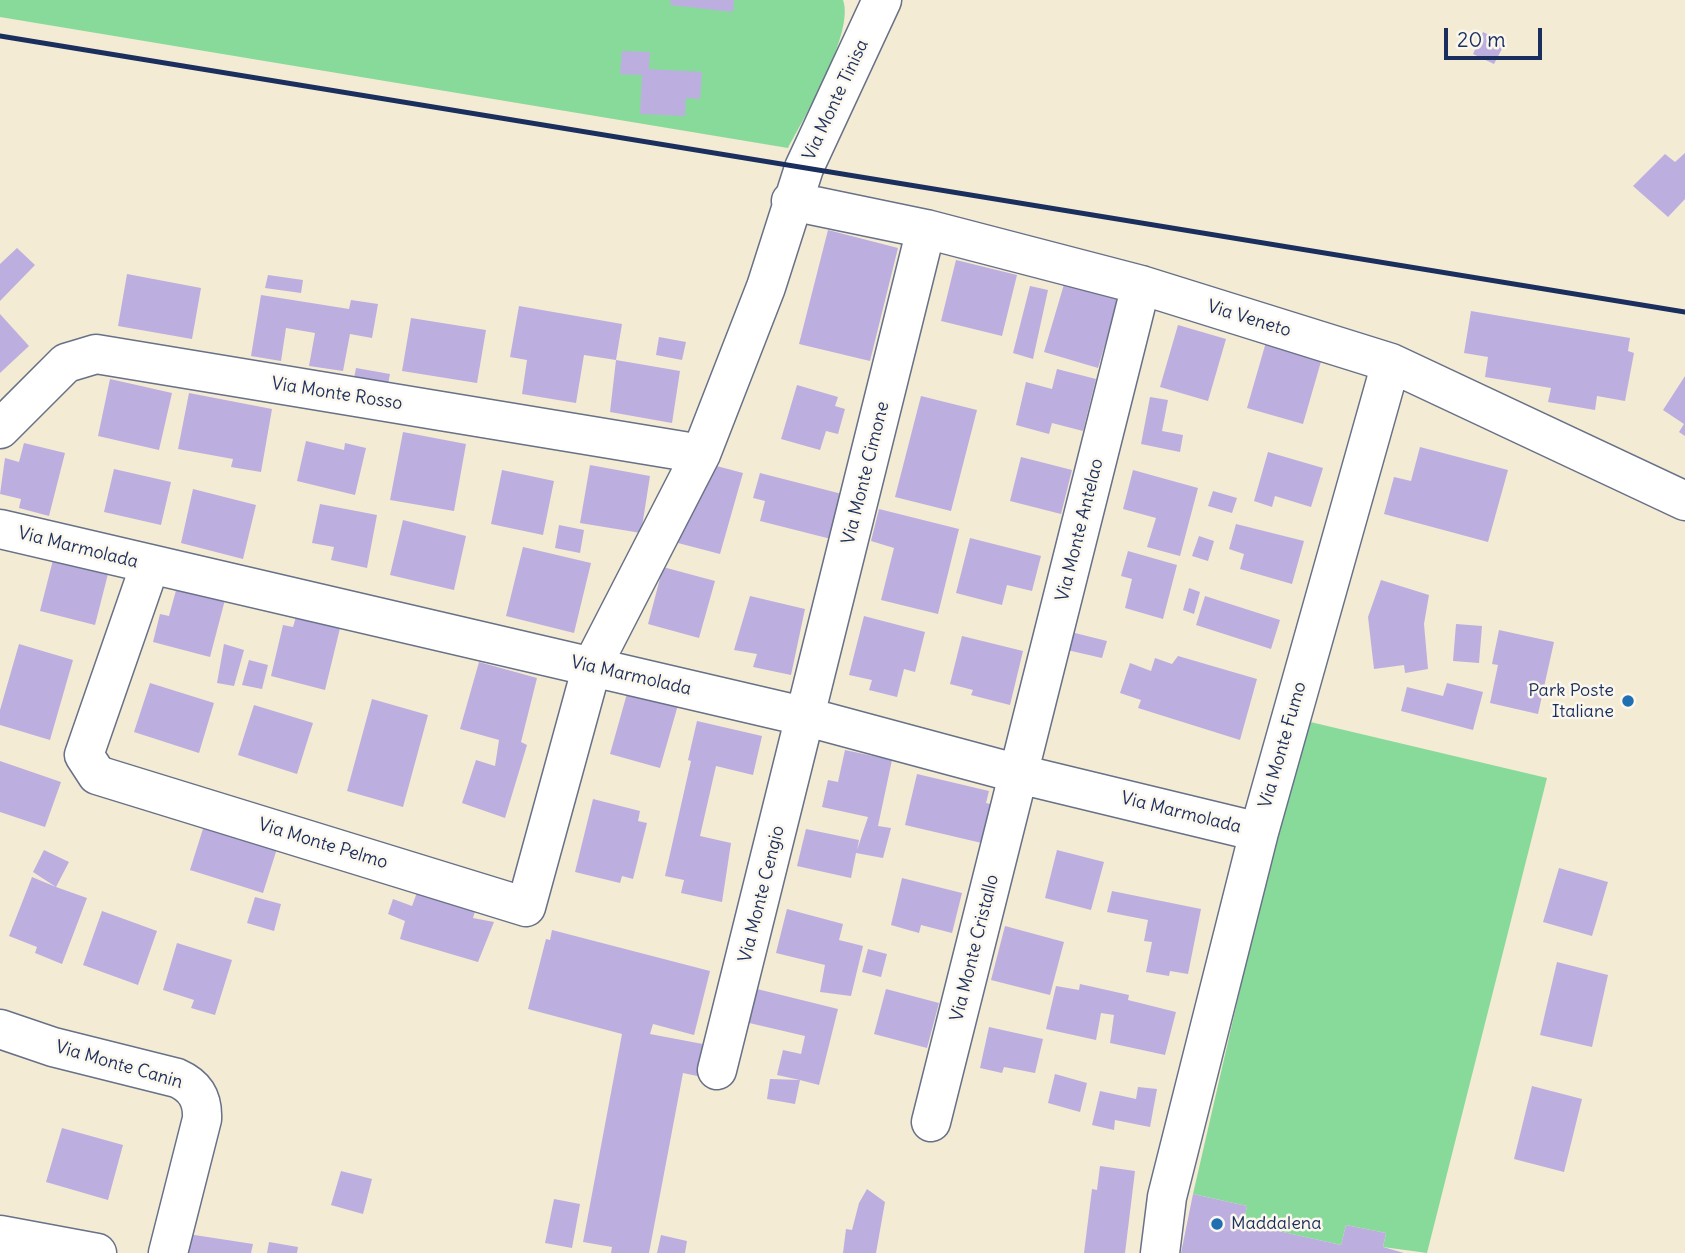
<!DOCTYPE html>
<style>
body{margin:0}
#map{position:relative;width:1685px;height:1253px;overflow:hidden;background:#f4ebd4;font-family:Delius,sans-serif}
canvas{display:block}
.scale{position:absolute;left:1444px;top:28px;width:98px;height:32px;box-sizing:border-box;border:4px solid #1b2f5e;border-top:0;padding-left:9px;font-size:21px;line-height:24px;white-space:nowrap;color:#1b2f5e;-webkit-text-stroke:5px #fbf7ec;paint-order:stroke}
</style>
<div id="map">
<canvas width="1685" height="1253"></canvas>
<div class="scale">20 m</div>
</div>
<script>
const g = document.querySelector('canvas').getContext('2d');
g.lineJoin = 'round';
function fillPath(path, color) { g.fillStyle = color; g.fill(path, 'evenodd'); }
function strokePath(path, color, width, dash) { g.strokeStyle = color; g.lineWidth = width; g.lineCap = dash ? 'butt' : 'round'; g.setLineDash(dash || []); g.stroke(path); }
function label(font, color, halo, rows, align = 'center') {
  g.font = font + ' Delius,sans-serif'; g.lineWidth = 5; g.setLineDash([]); g.textBaseline = 'middle'; g.strokeStyle = halo; g.fillStyle = color; for (const [text, x, y, turn = 0] of rows) {
    g.save(); g.translate(x, y); g.rotate((+turn || 0) * Math.PI / 180); g.textAlign = isNaN(turn) ? turn : align; if (halo) g.strokeText(text, 0, 0); g.fillText(text, 0, 0); g.restore();
  }
}
fillPath(new Path2D(`
 M0 0H843C855 32 804 118 788 148L0 17Z
 M1302 720 1547 778 1427 1253 1383 1247 1386 1233 1346 1225 1341 1245 1243 1223 1247 1206 1193 1194Z`), '#88da9b');
fillPath(new Path2D(`
 M671 0H734L733 12 670 5Z
 M1483 32 1505 43 1494 64 1473 54Z
 M622 51 650 52 649 69 702 72 700 99 686 98 685 116 640 114 642 75 620 74Z
 M1685 153V199L1668 217 1633 186 1665 154 1675 162Z
 M828 230 898 248 870 361 799 344Z
 M17 248 35 265 0 301V264Z
 M956 260 1017 275 1002 336 941 321Z
 M127 274 201 288 192 339 118 326Z
 M1067 274 1121 290 1098 368 1044 352Z
 M268 275 303 280 301 293 265 288Z
 M1030 286 1048 290 1033 359 1013 353Z
 M261 295 349 309 351 300 378 304 372 338 350 334 343 371 309 366 315 333 286 328 281 361 251 356Z
 M519 306 622 324 616 360 584 355 576 403 522 394 527 360 510 357Z
 M1471 311 1630 338 1628 351 1634 353 1625 401 1597 396 1595 410 1548 402 1551 388 1485 377 1488 357 1464 353Z
 M0 314 29 346 0 373Z
 M411 318 486 330 477 383 402 371Z
 M1178 325 1226 339 1208 401 1160 387Z
 M659 337 686 342 682 360 656 355Z
 M1266 342 1322 358 1303 424 1247 408Z
 M616 360 680 371 672 423 610 412Z
 M356 368 390 374 387 389 353 383Z
 M1057 369 1096 379 1083 431 1052 423 1049 434 1016 425 1026 382 1052 389Z
 M1685 376V436L1679 432 1684 424 1663 410Z
 M110 379 172 393 159 450 98 436Z
 M797 385 838 397 835 406 845 409 838 434 826 431 820 450 781 439Z
 M189 393 272 409 261 472 231 467 233 459 178 449Z
 M921 396 977 410 951 511 895 497Z
 M1150 397 1168 400 1162 431 1183 435 1180 452 1141 444Z
 M403 432 466 444 454 511 390 500Z
 M306 441 344 450 345 443 366 448 355 495 297 481Z
 M24 443 65 453 49 516 19 508 21 499 0 494 5 458 19 462Z
 M1420 447 1508 470 1488 542 1384 514 1394 477 1411 481Z
 M1268 452 1323 468 1311 507 1275 496 1272 507 1254 501Z
 M1021 457 1072 470 1061 514 1010 501Z
 M709 464 743 473 720 554 678 543 692 493Z
 M590 465 650 476 641 533 580 523Z
 M114 469 171 482 161 525 104 512Z
 M502 470 554 481 543 535 491 524Z
 M1133 470 1198 488 1180 556 1147 547 1156 518 1123 509Z
 M760 473 842 494 831 539 760 521 765 501 753 498Z
 M193 489 256 505 243 559 181 543Z
 M1213 491 1237 498 1232 513 1208 506Z
 M320 504 377 515 367 568 331 560 334 547 312 543Z
 M879 509 959 529 938 614 881 600 894 548 871 541Z
 M403 520 466 536 454 590 390 575Z
 M1236 524 1304 541 1292 584 1240 569 1244 554 1229 549Z
 M559 525 584 530 580 553 555 548Z
 M1199 536 1214 541 1208 561 1192 556Z
 M970 538 1041 556 1032 591 1007 585 1002 605 956 593Z
 M523 547 591 563 574 633 506 616Z
 M1128 551 1177 565 1163 619 1125 608 1132 579 1121 576Z
 M54 556 109 570 95 625 40 611Z
 M663 567 715 581 699 638 648 624Z
 M1381 580 1429 595 1424 624 1428 669 1405 673 1404 665 1374 669 1368 617Z
 M178 583 226 596 210 657 153 642 160 614 169 616Z
 M1189 588 1200 592 1194 614 1183 610Z
 M750 596 805 609 791 675 753 667 757 654 734 650Z
 M1205 596 1280 620 1271 649 1196 625Z
 M297 613 341 624 325 690 271 676 283 625 293 627Z
 M864 616 925 632 915 672 904 669 897 697 869 690 872 680 849 675Z
 M1456 624 1482 626 1479 663 1453 661Z
 M1499 630 1554 642 1538 714 1490 703 1498 665 1492 664Z
 M1071 632 1107 641 1102 658 1067 650Z
 M962 636 1023 651 1010 705 971 695 973 690 950 684Z
 M19 644 73 660 50 740 0 725V710Z
 M224 644 244 650 234 686 217 683Z
 M1178 656 1257 679 1240 740 1138 708 1141 700 1120 693 1130 663 1151 671 1155 658 1172 664Z
 M249 660 268 665 262 689 242 685Z
 M479 662 537 678 521 742 527 745 505 818 462 803 476 760 495 766 499 740 460 729Z
 M150 683 214 703 199 753 134 732Z
 M1447 683 1483 692 1473 730 1401 711 1407 687 1443 696Z
 M628 690 678 705 660 768 610 754Z
 M372 699 428 715 403 807 347 791Z
 M254 705 313 723 297 774 238 755Z
 M697 721 762 736 753 775 716 766 700 836 731 843 722 902 681 893 684 880 665 876 691 761 688 760Z
 M845 750 892 760 878 826 891 828 883 858 856 853 851 878 797 866 806 829 859 840 857 850 868 817 822 807 828 780 838 782Z
 M0 761 61 782 45 827 0 812Z
 M917 774 989 791 986 803 995 805 986 844 905 825Z
 M593 799 640 811 638 821 647 823 633 879 622 876 620 883 575 872Z
 M207 816 280 839 263 893 190 870Z
 M44 850 69 862 56 887 87 898 62 964 35 953 37 947 9 936 32 877 56 887 33 872Z
 M1057 850 1104 862 1091 910 1045 898Z
 M1559 868 1608 882 1592 936 1543 922Z
 M902 878 962 893 952 933 921 925 919 933 891 925Z
 M419 887 477 905 473 918 494 922 478 962 400 939 405 921 388 914 393 899 412 906Z
 M1112 891 1201 909 1188 974 1170 971 1169 976 1146 972 1152 942 1144 941 1148 920 1107 912Z
 M255 897 281 904 274 931 247 923Z
 M787 909 843 924 839 940 863 946 851 996 820 992 825 965 776 953Z
 M102 911 157 931 138 985 83 965Z
 M1005 926 1064 942 1050 995 991 980Z
 M552 930 710 971 694 1035 653 1024 650 1034 708 1045 702 1077 683 1073 649 1253H611L612 1247 583 1242 622 1034 528 1009 546 939 550 940Z
 M177 943 232 960 215 1015 191 1008 194 1000 163 990Z
 M868 949 887 954 881 977 862 972Z
 M1557 962 1608 975 1592 1047 1540 1035Z
 M1080 984 1129 995 1128 1000 1176 1012 1165 1055 1110 1043 1114 1015 1101 1013 1096 1040 1046 1029 1056 986 1079 990Z
 M753 988 838 1009 819 1085 800 1080 795 1104 767 1099 770 1079 800 1080 777 1075 783 1050 801 1054 805 1036 745 1022Z
 M886 989 939 1003 927 1048 874 1034Z
 M989 1027 1043 1039 1035 1073 1004 1067 1002 1073 980 1068Z
 M1055 1074 1087 1083 1080 1112 1048 1103Z
 M1532 1086 1582 1099 1564 1172 1514 1159Z
 M1138 1087 1157 1089 1150 1127 1115 1120 1114 1130 1092 1125 1100 1091 1136 1099Z
 M62 1128 123 1145 108 1200 46 1182Z
 M1100 1166 1135 1171 1125 1253H1084L1092 1189 1097 1190Z
 M341 1171 372 1179 363 1214 331 1205Z
 M867 1189 885 1202 876 1253H843L846 1229 852 1230 859 1203Z
 M1193 1194 1247 1206 1243 1223 1341 1245 1346 1225 1386 1233 1383 1247 1404 1253H1181Z
 M554 1199 580 1204 572 1248 545 1243Z
 M188 1234 253 1244 251 1253H185Z
 M661 1235 687 1241 685 1253H657Z
 M269 1242 298 1247 297 1253H267Z`), '#bdaee0');
const minor = new Path2D(`
 M791 201 926 229 1141 285 1391 363 1685 501
 M0 429 66 363 96 354 701 454
 M0 529 807 717 1019 774 1259 832
 M150 565 84 755 97 775 526 907 592 666 701 454 766 287 804 168 882 0
 M0 1029 53 1047 177 1078C195 1086 203 1099 202 1119L168 1253
 M717 1070 926 229
 M931 1122 1141 285
 M0 1235 97 1253
 M1160 1253 1167 1197 1259 832 1391 363`);
strokePath(minor, '#677187', 41);
strokePath(minor, '#fff', 38);
strokePath(new Path2D(`
 M0 36 1685 312`), '#1b2f5e', 5);
for (const [x, y, r, color] of [
 [1628,701,7,"#1f6fb2"],
 [1217,1224,7,"#1f6fb2"]
]) { const dot = new Path2D(); dot.arc(x, y, r, 0, 2 * Math.PI); g.fillStyle = color; g.fill(dot); strokePath(dot, '#fbf7ec', 2.5); }
label('18px', '#1b2f5e', '#fbf7ec', [
 ["Via Monte Tinisa",836,100,-65],
 ["Via Veneto",1249,319,17],
 ["Via Monte Rosso",337,394,9],
 ["Via Monte Cimone",866,473,-76],
 ["Via Monte Antelao",1080,530,-76],
 ["Via Marmolada",78,548,14],
 ["Via Marmolada",631,676,13],
 ["Via Monte Fumo",1283,745,-74],
 ["Via Marmolada",1181,813,14],
 ["Via Monte Pelmo",323,844,17],
 ["Via Monte Cengio",762,894,-76],
 ["Via Monte Cristallo",975,948,-76],
 ["Via Monte Canin",119,1065,16]
]);
label('18px', '#1b2f5e', '#fbf7ec', [
 ["Park Poste",1614,691],
 ["Italiane",1614,712],
 ["Maddalena",1231,1224,"left"]
], 'right');
</script>
